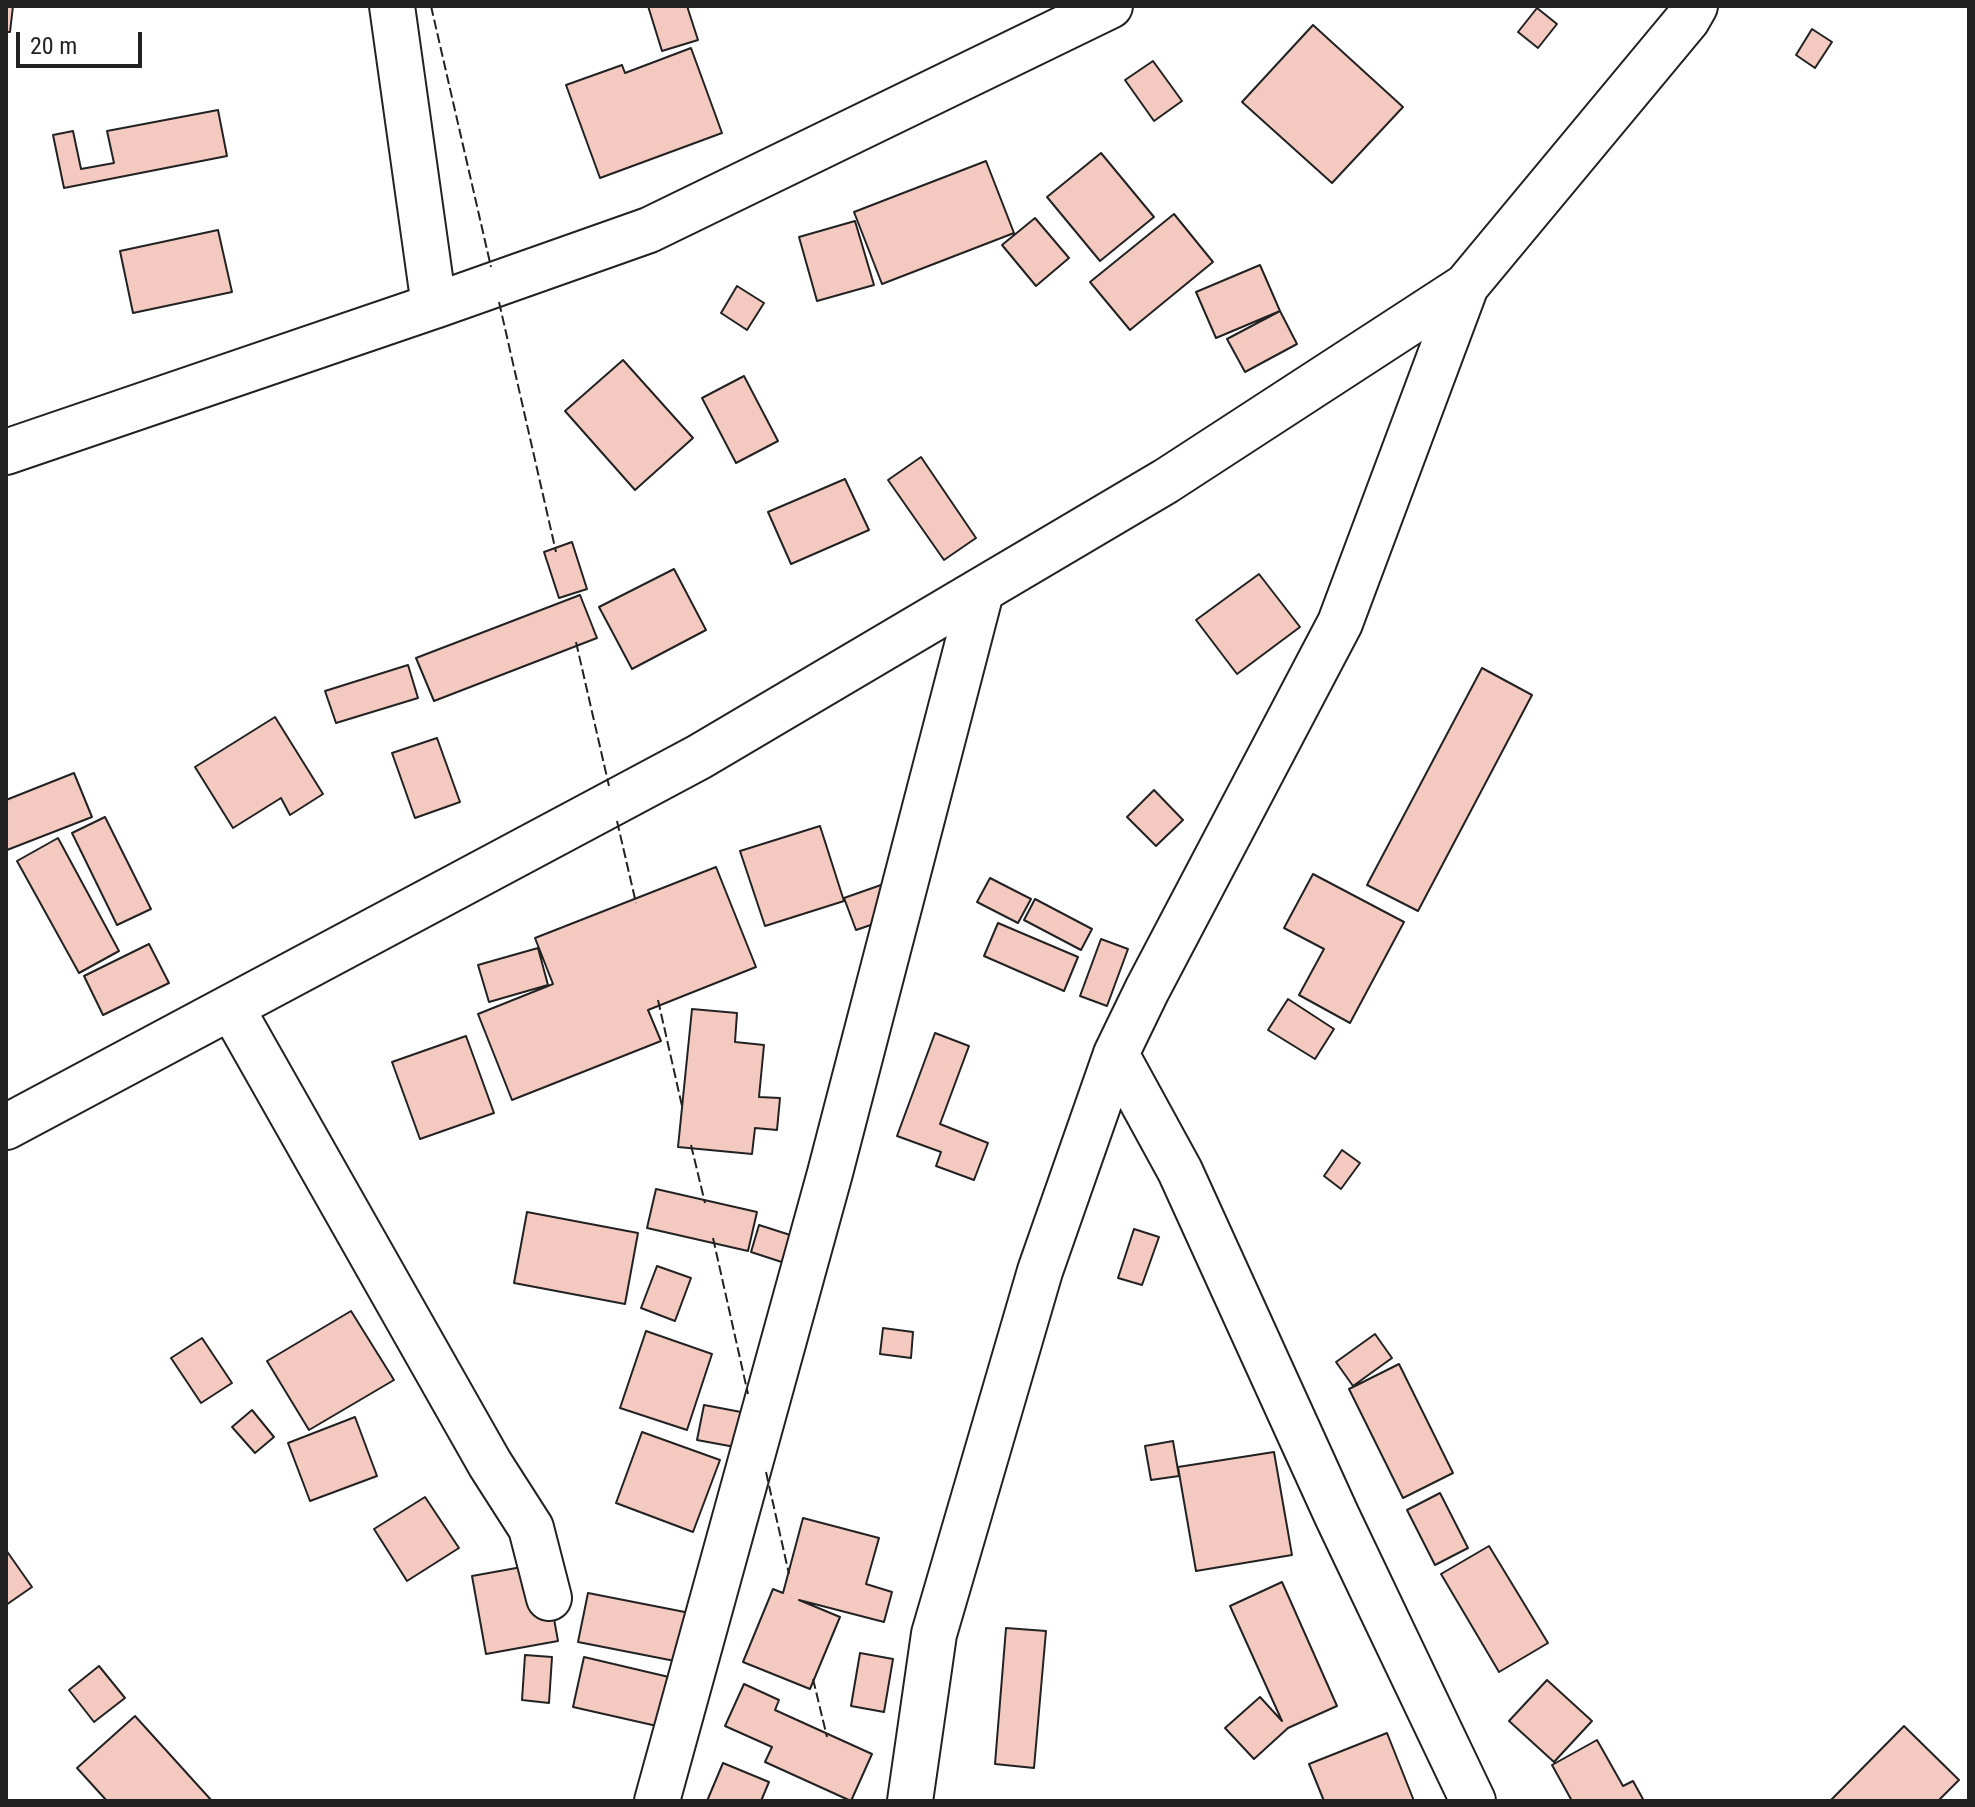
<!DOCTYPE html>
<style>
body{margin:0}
#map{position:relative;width:1975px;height:1807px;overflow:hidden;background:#fff;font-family:"Roboto Condensed",sans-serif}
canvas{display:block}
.frame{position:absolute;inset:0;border:8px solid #222;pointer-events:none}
.scale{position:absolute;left:16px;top:32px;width:126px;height:36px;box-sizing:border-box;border:4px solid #222;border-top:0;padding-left:10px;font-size:24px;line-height:28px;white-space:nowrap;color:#222;-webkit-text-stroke:6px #fff;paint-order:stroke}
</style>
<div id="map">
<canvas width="1975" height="1807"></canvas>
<div class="frame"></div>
<div class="scale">20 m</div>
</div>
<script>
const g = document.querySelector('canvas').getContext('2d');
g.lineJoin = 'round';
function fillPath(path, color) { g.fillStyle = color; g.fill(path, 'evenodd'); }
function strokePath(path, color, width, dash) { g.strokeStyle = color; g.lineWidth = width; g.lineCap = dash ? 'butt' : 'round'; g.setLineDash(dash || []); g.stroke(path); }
const building = new Path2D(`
 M6 6H13L10 32H6Z
 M648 6H687L698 40 662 51Z
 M1537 8 1557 24 1538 48 1518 32Z
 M1313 25 1403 107 1332 183 1242 102Z
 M1812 29 1832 42 1815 68 1796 55Z
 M691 48 722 133 600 178 566 85 622 65 625 73Z
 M1153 61 1182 101 1154 121 1125 80Z
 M218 110 227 156 64 188 53 135 73 131 81 169 114 163 107 131Z
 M1101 153 1154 217 1100 261 1047 197Z
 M986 161 1014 233 882 284 854 212Z
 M1174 214 1213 262 1130 330 1090 282Z
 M1035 218 1069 258 1036 286 1002 245Z
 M855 221 874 285 817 301 799 237Z
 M218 230 232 292 133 313 120 251Z
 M1260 265 1280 311 1216 338 1196 292Z
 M737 286 764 303 747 330 721 313Z
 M1280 311 1297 344 1245 372 1227 339Z
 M623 360 693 438 635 490 565 411Z
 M744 376 778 441 736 463 702 398Z
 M921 457 976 538 944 560 888 480Z
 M845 479 869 530 791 564 768 512Z
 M572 542 587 589 559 598 544 552Z
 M674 569 706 630 632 669 599 607Z
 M1259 574 1300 627 1237 674 1196 620Z
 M580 595 597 638 434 701 416 658Z
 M408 665 418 698 336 723 325 691Z
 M1482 668 1532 695 1418 911 1367 885Z
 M275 717 323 794 290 815 281 798 233 828 195 767Z
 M437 738 460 802 415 818 392 753Z
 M74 773 92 817 7 850 6 800Z
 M1154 790 1183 820 1156 846 1127 817Z
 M105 817 151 909 117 925 72 833Z
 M820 826 844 901 765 926 740 851Z
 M58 838 119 951 79 973 17 861Z
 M716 867 756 967 648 1010 661 1041 512 1100 478 1014 553 984 535 938Z
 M1313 874 1404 922 1350 1023 1299 995 1324 949 1284 928Z
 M990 878 1031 899 1018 923 977 902Z
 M898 879 909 912 856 930 844 898Z
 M1035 899 1092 929 1081 950 1024 920Z
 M998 923 1078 957 1064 991 984 956Z
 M1101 939 1128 949 1107 1006 1080 996Z
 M149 944 169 983 103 1015 84 976Z
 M538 948 548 985 489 1002 478 965Z
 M1288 999 1334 1029 1315 1059 1268 1030Z
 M692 1009 737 1013 735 1042 764 1045 759 1097 780 1098 777 1130 755 1128 752 1154 678 1147Z
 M935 1033 969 1046 940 1124 988 1143 974 1180 936 1166 941 1152 897 1136Z
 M466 1036 494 1113 420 1139 392 1062Z
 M1342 1150 1360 1163 1341 1189 1324 1176Z
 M656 1189 757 1212 748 1251 647 1228Z
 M527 1212 638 1233 625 1304 514 1283Z
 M759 1225 809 1241 800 1268 751 1252Z
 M1134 1229 1159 1237 1142 1285 1118 1278Z
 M657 1266 691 1278 675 1321 641 1308Z
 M351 1311 394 1380 309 1430 267 1361Z
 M883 1328 913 1332 911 1358 880 1354Z
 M646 1331 712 1354 687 1430 620 1408Z
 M1375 1334 1392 1358 1353 1386 1336 1362Z
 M202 1338 232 1383 201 1403 171 1358Z
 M1399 1364 1453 1473 1403 1498 1349 1389Z
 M704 1405 757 1415 751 1450 697 1440Z
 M252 1410 274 1437 255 1453 232 1427Z
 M355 1417 377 1476 310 1501 288 1443Z
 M642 1432 720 1460 693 1532 616 1503Z
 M1173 1441 1179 1476 1151 1480 1145 1446Z
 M1274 1452 1292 1555 1196 1571 1178 1467Z
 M1440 1493 1468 1548 1435 1565 1407 1510Z
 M425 1497 459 1548 407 1581 374 1529Z
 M803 1518 879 1538 866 1584 892 1592 884 1622 799 1600 840 1617 810 1689 743 1662 773 1589 783 1593Z
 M1489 1546 1548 1643 1499 1672 1441 1574Z
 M6 1550 32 1587 6 1605Z
 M544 1563 558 1641 486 1654 472 1576Z
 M1282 1582 1337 1706 1288 1728 1254 1759 1225 1728 1260 1697 1282 1721 1230 1606Z
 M588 1593 695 1614 685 1663 578 1642Z
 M1006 1628 1046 1631 1034 1768 995 1764Z
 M860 1653 893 1659 884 1712 851 1706Z
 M525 1655 552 1657 549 1703 522 1700Z
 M584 1657 690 1682 679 1731 573 1707Z
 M99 1666 125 1698 94 1722 69 1690Z
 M1547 1680 1592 1721 1554 1762 1509 1721Z
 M744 1684 779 1700 775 1710 872 1754 851 1801 765 1762 772 1747 725 1726Z
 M135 1716 212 1801H107L77 1768Z
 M1904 1726 1959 1780 1938 1801H1830Z
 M1387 1733 1414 1801H1324L1309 1764Z
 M1597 1740 1623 1786 1633 1781 1644 1801H1572L1552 1765Z
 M723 1763 769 1782 761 1801H707Z`);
fillPath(building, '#f3c9c0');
strokePath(building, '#222', 2);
const minor = new Path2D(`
 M434 306 649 230 1110 6
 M6 452 434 306 392 6
 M231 1007 490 1464 531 1528 549 1598
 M1116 1054 1180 1171 1337 1516 1473 1801
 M6 1127 699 757 1166 481 1466 286 1687 20 1695 6
 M657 1801 830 1173 981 592
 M910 1801 934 1634 1040 1271 1116 1054 1147 990 1340 623 1466 286`);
strokePath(minor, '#222', 48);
strokePath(minor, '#fff', 44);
strokePath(new Path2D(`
 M431 6 491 267
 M499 302 556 552
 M576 642 609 786
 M617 821 636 903
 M658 1000 682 1106
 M691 1145 705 1203
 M713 1238 748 1394
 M766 1472 789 1574
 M813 1679 827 1737`), '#222', 2, [10, 4]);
</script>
